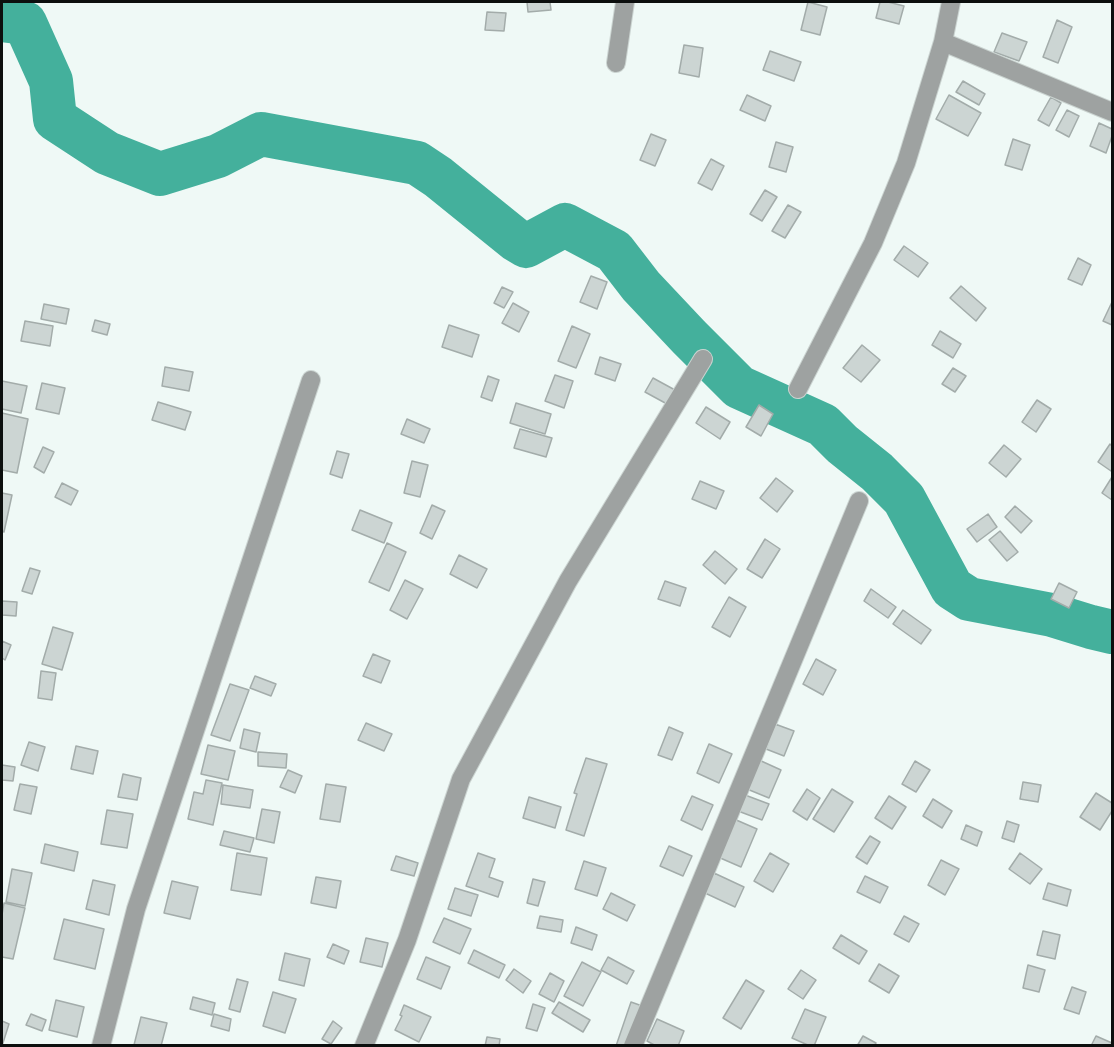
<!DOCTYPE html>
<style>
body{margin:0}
#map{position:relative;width:1114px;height:1047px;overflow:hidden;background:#eff9f6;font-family:Arial,sans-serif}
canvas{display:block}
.frame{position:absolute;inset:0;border:3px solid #0c0f0e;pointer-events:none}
</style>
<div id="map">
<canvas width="1114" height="1047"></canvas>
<div class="frame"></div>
</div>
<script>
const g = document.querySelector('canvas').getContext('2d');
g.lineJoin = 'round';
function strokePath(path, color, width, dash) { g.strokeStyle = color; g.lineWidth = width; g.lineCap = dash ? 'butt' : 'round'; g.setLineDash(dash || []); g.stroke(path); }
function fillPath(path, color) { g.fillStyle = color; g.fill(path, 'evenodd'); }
strokePath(new Path2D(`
 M2 20 25 23 51 81 55 119 107 153 160 174 218 156 261 134 417 163 438 177 516 240 526 246 565 225 614 251 641 286 689 337 739 387 823 425 842 444 877 472 904 499 952 588 969 599 1052 615 1091 627 1112 632`), '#44b09c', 44);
const building = new Path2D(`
 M527 2H550L551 10 528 12Z
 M808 2 827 7 820 35 801 30Z
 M880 2H888L904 6 899 24 876 18Z
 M487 12 506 13 504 31 485 30Z
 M1057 20 1072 27 1058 63 1043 57Z
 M1002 33 1027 42 1019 61 994 52Z
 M684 45 703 48 699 77 679 73Z
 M770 51 801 62 794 81 763 70Z
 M963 81 985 94 979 105 956 92Z
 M747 95 771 106 765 121 740 110Z
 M949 95 981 113 968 136 936 119Z
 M1051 97 1061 103 1049 126 1038 120Z
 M1067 110 1079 116 1069 137 1056 130Z
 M1099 123 1112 129V136L1106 153 1090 146Z
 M651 134 666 140 655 166 640 160Z
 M1013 139 1030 145 1022 170 1005 165Z
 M776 142 793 147 786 172 769 167Z
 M711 159 724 166 712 190 698 183Z
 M765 190 777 197 762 221 750 214Z
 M788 205 801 212 785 238 772 231Z
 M904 246 928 263 918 277 894 260Z
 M1078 258 1091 265 1082 285 1068 279Z
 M591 276 607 282 597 309 580 302Z
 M961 286 986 308 976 321 950 298Z
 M502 287 513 292 504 308 494 303Z
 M1112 302V325L1103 321Z
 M513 303 529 312 519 332 502 323Z
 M44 304 69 309 66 324 41 319Z
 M95 320 110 324 107 335 92 331Z
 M25 321 53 326 50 346 21 341Z
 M449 325 479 335 472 357 442 347Z
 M572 326 590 334 576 368 558 361Z
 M940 331 961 344 953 358 932 345Z
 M862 345 880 360 861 382 843 368Z
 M600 357 621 364 615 381 595 374Z
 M165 367 193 372 189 391 162 386Z
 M953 368 966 376 955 392 942 384Z
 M555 375 573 381 564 408 545 401Z
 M488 376 499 380 492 401 481 397Z
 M653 378 675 390 667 404 645 392Z
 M2 381 27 386 21 413 2 409Z
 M42 383 65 388 59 414 36 409Z
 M1037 400 1051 409 1036 432 1022 422Z
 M158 402 191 412 185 430 152 420Z
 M516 403 551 414 545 434 510 423Z
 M759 405 773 414 761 436 746 427Z
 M706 407 730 422 720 439 696 423Z
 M2 413 28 419 17 473 2 470Z
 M407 419 430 429 424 443 401 434Z
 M520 429 552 438 546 457 514 448Z
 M1110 444 1112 446V469L1111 471 1098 462Z
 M1004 445 1021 459 1006 477 989 463Z
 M43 447 54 452 44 473 34 467Z
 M337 451 349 454 342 478 330 474Z
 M412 461 428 465 420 497 404 493Z
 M1112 477V500L1102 493Z
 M776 478 793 491 777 512 760 498Z
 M700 481 724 491 716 509 692 499Z
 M62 483 78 491 71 505 55 497Z
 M2 493 12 495 4 532 2 531Z
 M432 505 445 511 432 539 420 533Z
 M1015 506 1032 521 1021 533 1005 517Z
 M360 510 392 523 384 543 352 530Z
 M988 514 997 527 977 542 967 529Z
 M1000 531 1018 552 1007 561 989 540Z
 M765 539 780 549 762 578 747 569Z
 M387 543 406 552 389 591 369 582Z
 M715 551 737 569 725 584 703 565Z
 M459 555 487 569 477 588 450 574Z
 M30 568 40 571 32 594 22 591Z
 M405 580 423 589 407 619 390 610Z
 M665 581 686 588 680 606 658 599Z
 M1059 583 1077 592 1069 608 1051 599Z
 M871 589 896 607 888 618 864 601Z
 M729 597 746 607 730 637 712 627Z
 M2 601 17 602 16 616 2 615Z
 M903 610 931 630 921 644 893 624Z
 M53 627 73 633 62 670 42 664Z
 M2 641 11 645 5 660 2 658Z
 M373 654 390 661 381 683 363 676Z
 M816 659 836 670 823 695 803 684Z
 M41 671 56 673 52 700 38 698Z
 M255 676 276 684 271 696 250 688Z
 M230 684 249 690 230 741 211 735Z
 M366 723 392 734 384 751 358 740Z
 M775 724 794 731 784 756 766 749Z
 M669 727 683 733 672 760 658 755Z
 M244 729 260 733 256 752 240 748Z
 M29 742 45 747 38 771 21 765Z
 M709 744 732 754 719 783 697 773Z
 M208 745 235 751 228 780 201 774Z
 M76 746 98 751 93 774 71 769Z
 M258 752 287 754 286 768 258 766Z
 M586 758 607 764 584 836 566 830 577 794 574 793Z
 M759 760 781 770 769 798 747 789Z
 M915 761 930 770 916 792 902 784Z
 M2 765 15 767 13 781 2 780Z
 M288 770 302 776 295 793 280 787Z
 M123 774 141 778 137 800 118 797Z
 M206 780 222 783 213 825 188 819 194 792 203 794Z
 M1023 782 1041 785 1038 802 1020 799Z
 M20 784 37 787 31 814 14 810Z
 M326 784 346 787 340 822 320 819Z
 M223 785 253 790 250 808 221 804Z
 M807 789 820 798 807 820 793 811Z
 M832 789 853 802 834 832 813 819Z
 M1096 793 1112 803V811L1100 830 1080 817Z
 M745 795 769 804 762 820 738 811Z
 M692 796 713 805 702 830 681 820Z
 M889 796 906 807 892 829 875 818Z
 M529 797 561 807 555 828 523 818Z
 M933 799 952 811 942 828 923 816Z
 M262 809 280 812 274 843 256 839Z
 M107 810 133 814 127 848 101 844Z
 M734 819 757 829 741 867 718 857Z
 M1007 821 1019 825 1014 842 1002 838Z
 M966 825 982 832 977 846 961 839Z
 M224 831 254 838 250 852 220 845Z
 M870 836 880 842 867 864 856 857Z
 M45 844 78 852 74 871 41 863Z
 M669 846 692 856 683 876 660 866Z
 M237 853 267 858 261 895 231 890Z
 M478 853 495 859 489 877 503 882 498 897 466 886Z
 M770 853 789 864 773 892 754 881Z
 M1020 853 1042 869 1030 884 1009 869Z
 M396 856 418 863 414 876 391 870Z
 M941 860 959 869 945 895 928 885Z
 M584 861 606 868 597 896 575 889Z
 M12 869 32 873 25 906 6 902Z
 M714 873 744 887 735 907 705 893Z
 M865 876 888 887 880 903 857 892Z
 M316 877 341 881 336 908 311 903Z
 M533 879 545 882 538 906 527 903Z
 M93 880 115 885 109 915 86 909Z
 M172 881 198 887 190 919 164 913Z
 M1048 883 1071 890 1067 906 1043 899Z
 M455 888 478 895 471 916 448 909Z
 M611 893 635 905 627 921 603 909Z
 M4 903 25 908 13 959 2 957V915Z
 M540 916 563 920 561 932 537 928Z
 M904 916 919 924 909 942 894 934Z
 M444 918 471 929 460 954 433 942Z
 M64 919 104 929 95 969 54 959Z
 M576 927 597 935 592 950 571 943Z
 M1043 931 1060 935 1055 959 1037 955Z
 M841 935 867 951 859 964 833 948Z
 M366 938 388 943 382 967 360 962Z
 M333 944 349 951 344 964 327 957Z
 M474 950 505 965 499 978 468 963Z
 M285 953 310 959 304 986 279 980Z
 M426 957 450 967 441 989 417 979Z
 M608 957 634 971 627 984 601 970Z
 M582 962 601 972 583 1006 564 996Z
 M879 964 899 976 889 993 869 981Z
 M1028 965 1045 970 1039 992 1023 988Z
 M514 969 531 981 523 993 506 980Z
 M801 970 816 980 803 999 788 989Z
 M550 973 564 981 554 1002 539 994Z
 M237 979 248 982 240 1012 229 1009Z
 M746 980 764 991 741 1029 723 1018Z
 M1072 987 1086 992 1079 1014 1064 1009Z
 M273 992 296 999 285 1033 263 1026Z
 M193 997 215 1003 212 1015 190 1009Z
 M56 1000 84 1007 77 1037 49 1030Z
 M559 1002 590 1020 583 1032 552 1013Z
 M631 1002 645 1007 631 1046H616Z
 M533 1004 545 1008 537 1031 526 1028Z
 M404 1005 431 1017 419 1042 395 1030 402 1016 400 1015Z
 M805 1009 826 1017 814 1046H810L792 1038Z
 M31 1014 46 1020 42 1031 26 1025Z
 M214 1014 231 1019 229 1031 211 1026Z
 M141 1017 167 1023 161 1046 134 1045Z
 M657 1019 684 1031 678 1046H656L647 1041Z
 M2 1021 9 1024 2 1046Z
 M333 1021 342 1028 331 1044 322 1039Z
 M863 1036 876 1043 874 1046H857Z
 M1096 1036 1112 1043V1046H1091Z
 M487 1037 500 1039 499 1046H485Z`);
fillPath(building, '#ccd5d3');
strokePath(building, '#a3acaa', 1.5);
const street = new Path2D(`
 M943 42 1112 112
 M616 63 625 2
 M798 389 873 243 906 163 943 42 951 2
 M101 1046 136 909 311 380
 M364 1046 407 940 461 779 568 581 703 359
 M633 1046 859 501`);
strokePath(street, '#cbd4d1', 20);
strokePath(street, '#9ea2a1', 18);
</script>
